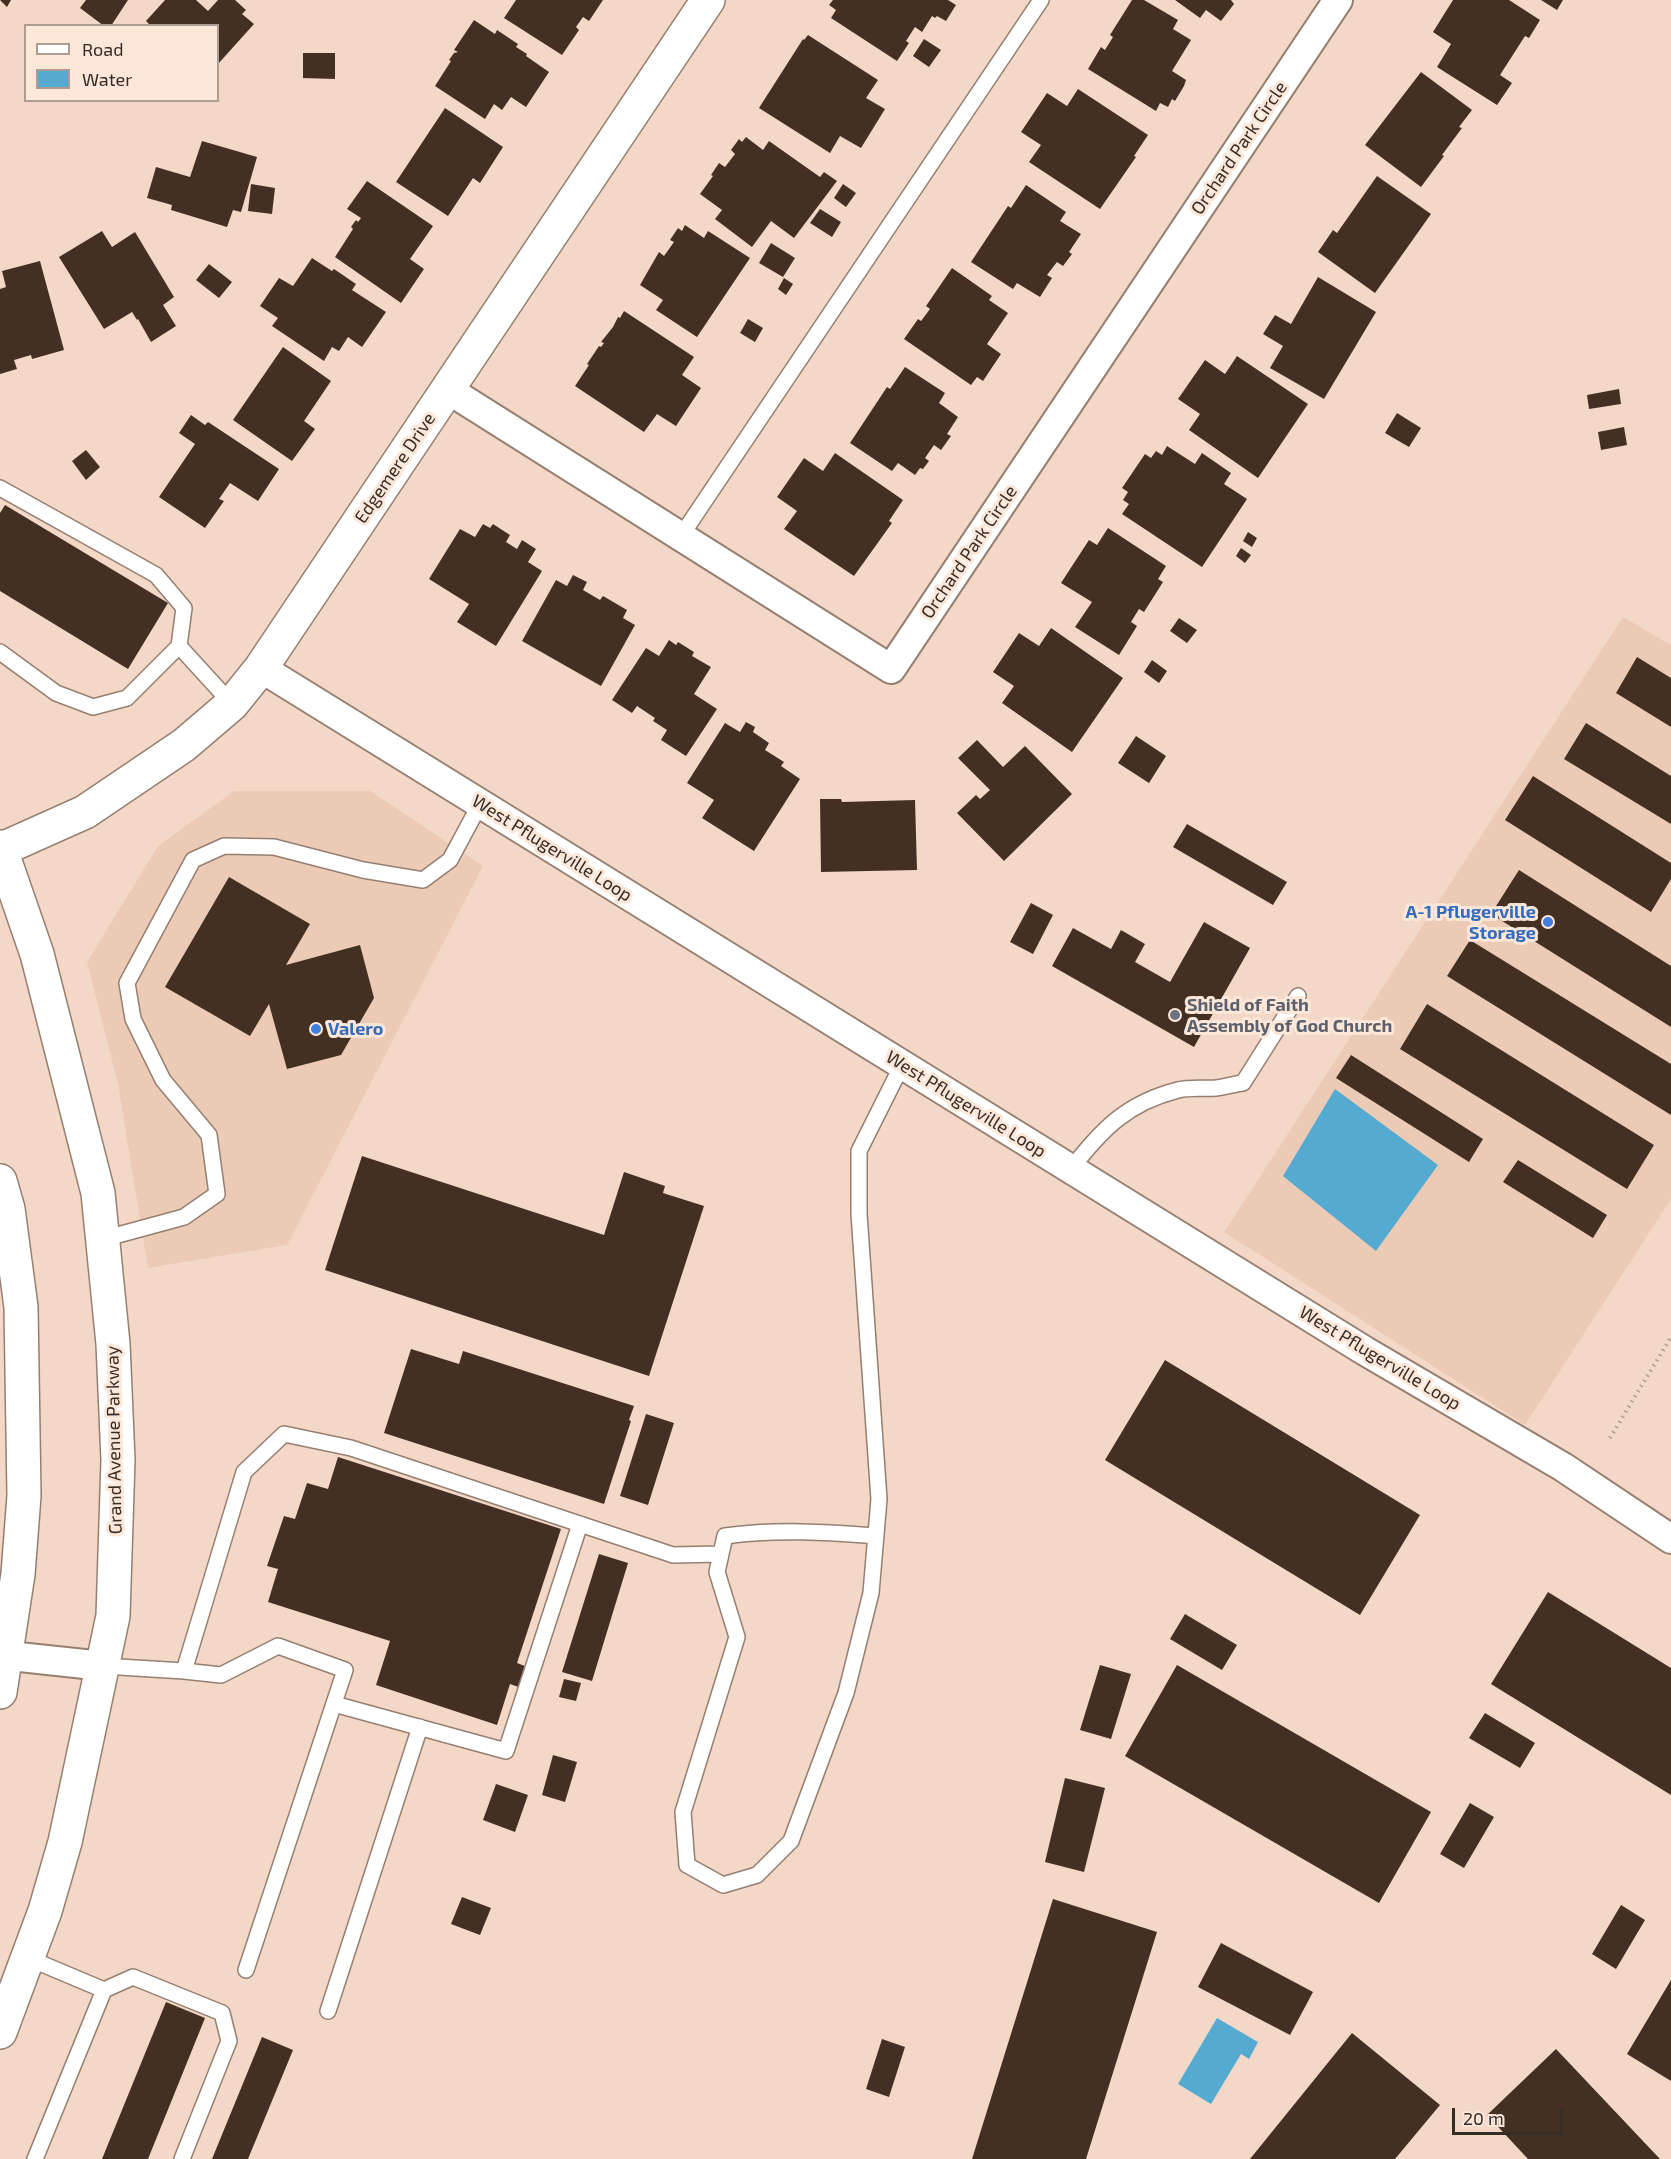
<!DOCTYPE html>
<style>
body{margin:0}
#map{position:relative;width:1671px;height:2159px;overflow:hidden;background:#f3d8c8;font-family:"Exo 2",sans-serif}
canvas{display:block}
.legend{position:absolute;left:24px;top:24px;width:195px;height:78px;box-sizing:border-box;background:#fce7d9;border:2px solid #ad9c91;margin:0;padding:8px 10px;list-style:none;font-size:18px;color:#362c26}
.legend li{display:flex;align-items:center;gap:12px;height:30px}
.legend b{width:30px;border:2px solid #ad9c91}
.scale{position:absolute;left:1452px;top:2108px;width:111px;height:27px;box-sizing:border-box;border:3px solid #362c26;border-top:0;padding-left:8px;font-size:18px;line-height:21px;white-space:nowrap;color:#362c26;-webkit-text-stroke:4px #fce7d9;paint-order:stroke}
</style>
<div id="map">
<canvas width="1671" height="2159"></canvas>
<ul class="legend">
<li><b style="height:8px;background:#fff"></b>Road</li>
<li><b style="height:16px;background:#55aad1"></b>Water</li>
</ul>
<div class="scale">20 m</div>
</div>
<script>
const g = document.querySelector('canvas').getContext('2d');
g.lineJoin = 'round';
function fillPath(path, color) { g.fillStyle = color; g.fill(path, 'evenodd'); }
function strokePath(path, color, width, dash) { g.strokeStyle = color; g.lineWidth = width; g.lineCap = dash ? 'butt' : 'round'; g.setLineDash(dash || []); g.stroke(path); }
function label(font, color, halo, rows, align = 'center') {
  g.font = font + ' "Exo 2",sans-serif'; g.lineWidth = 6; g.setLineDash([]); g.textBaseline = 'middle'; g.strokeStyle = halo; g.fillStyle = color; for (const [text, x, y, turn = 0] of rows) {
    g.save(); g.translate(x, y); g.rotate((+turn || 0) * Math.PI / 180); g.textAlign = isNaN(turn) ? turn : align; if (halo) g.strokeText(text, 0, 0); g.fillText(text, 0, 0); g.restore();
  }
}
fillPath(new Path2D(`
 M1623 617 1671 645V1199L1525 1425 1224 1232Z
 M234 791H370L483 866 287 1245 148 1268 118 1084 87 962 158 846Z`), '#eccbb6');
fillPath(new Path2D(`
 M1335 1089 1438 1165 1376 1251 1283 1176Z
 M1217 2018 1258 2042 1249 2059 1241 2054 1211 2104 1178 2084Z`), '#55aad1');
fillPath(new Path2D(`
 M0 0H11L7 7Z
 M86 0H128L111 26H104L80 8Z
 M165 0H196L208 11 218 0H235L246 10 242 14 254 24 218 64V26H151L146 21Z
 M516 0H603L589 21 583 17 576 27 579 30 562 55 504 18Z
 M833 0H948L956 5 946 21 937 16 935 18 932 16 922 32 915 27 906 41 909 43 897 61 831 18 836 10 829 5Z
 M1132 0H1144L1178 20 1173 29 1191 40 1172 71 1186 80 1184 86 1175 101 1172 99 1168 107 1160 103 1156 111 1088 69 1101 47 1105 50 1113 37 1110 35Z
 M1175 0H1231L1234 4 1221 21 1206 10 1200 18Z
 M1453 0H1509L1540 20 1529 38 1525 36 1500 75 1512 83 1497 105 1437 67 1451 44 1433 32Z
 M1541 0H1563L1557 10Z
 M474 20 495 34 497 30 518 44 516 47 527 54 526 56 549 72 526 107 511 97 502 110 494 104 485 119 435 86 451 61 449 60 454 53 458 52 454 50Z
 M808 35 878 80 866 98 885 109 861 148 840 136 830 153 759 108 803 39 804 40Z
 M924 39 941 50 929 67 913 56Z
 M303 53H335V79L303 78Z
 M1421 72 1472 110 1459 127 1462 128 1442 155 1444 156 1421 187 1365 145Z
 M1078 89 1148 135 1134 156 1136 157 1100 209 1029 162 1041 145 1021 132 1047 93 1067 106Z
 M445 108 503 147 480 183 473 178 448 216 396 182Z
 M746 137 763 150 769 141 820 177 824 172 837 181 794 238 771 221 752 247 715 219 722 210 700 194 713 176 711 175 719 163 725 167 735 154 731 150 739 139 742 142Z
 M202 141 257 157 241 212 233 210 227 227 171 210 172 205 147 198 156 167 190 177Z
 M1377 176 1431 214 1375 293 1318 252 1333 230 1337 233Z
 M367 181 433 226 410 259 424 269 401 303 335 257 353 229 351 227 356 220 358 222 361 218 347 209Z
 M251 184 275 188 272 214 248 211Z
 M843 184 856 193 846 207 834 198Z
 M1026 185 1066 212 1060 221 1081 234 1069 252 1072 254 1063 266 1057 262 1047 275 1052 278 1040 297 1017 283 1013 289 971 262 1008 206 1011 208Z
 M820 209 841 222 832 237 810 223Z
 M685 225 704 238 708 231 750 258 697 337 656 310 663 300 640 285 659 252 664 256 674 242 670 240 678 228 682 231Z
 M102 231 112 247 135 232 174 297 163 305 176 326 151 342 138 319 137 320 132 312 104 329 59 257Z
 M771 243 795 258 783 277 759 263Z
 M312 258 332 271 334 269 356 284 352 290 386 312 362 347 348 337 339 351 332 347 324 361 272 326 278 318 260 306 279 278 293 286Z
 M40 261 64 350 32 359 31 355 14 360 17 369 0 374V289L6 287 2 271Z
 M209 264 232 282 219 298 196 280Z
 M952 268 992 296 989 300 1008 313 987 344 1001 354 983 381 977 377 971 385 904 339 918 319 921 321 930 309 926 306Z
 M1318 277 1376 312 1324 399 1270 368 1283 346 1263 334 1275 315 1291 324Z
 M784 278 793 284 786 295 778 289Z
 M624 311 694 357 682 375 701 388 676 426 657 414 644 432 575 386 589 365 587 364 599 346 601 347 604 343 601 342 613 327 618 317 620 318Z
 M748 319 763 328 755 342 740 333Z
 M283 347 331 381 304 421 315 429 292 461 233 420Z
 M1237 356 1308 404 1258 478 1189 430 1200 414 1178 399 1205 360 1225 374Z
 M905 367 945 393 939 403 958 417 947 434 951 436 941 450 934 445 925 458 929 461 923 469 920 468 915 475 898 463 892 471 850 443 887 387 890 389Z
 M1619 389 1621 404 1589 409 1587 395Z
 M1397 413 1421 428 1409 447 1385 433Z
 M191 415 205 425 208 422 279 469 258 501 230 483 219 499 224 501 205 528 159 497 195 444 179 433Z
 M1624 427 1627 445 1601 450 1598 432Z
 M1167 446 1195 464 1202 453 1231 473 1224 484 1247 499 1202 567 1122 514 1129 504 1123 500 1128 492 1122 488 1145 454 1151 458 1156 451 1162 455Z
 M86 450 100 467 86 480 72 461Z
 M835 453 903 500 889 521 892 523 854 576 784 529 797 511 777 497 804 458 823 471Z
 M5 505 168 603 128 669 0 591V513Z
 M483 524 490 528 493 524 510 535 506 542 517 549 522 540 536 549 528 562 542 571 496 646 457 622 469 604 429 579 460 529 475 537Z
 M1108 528 1166 566 1158 579 1163 582 1144 612 1139 609 1131 622 1137 626 1119 655 1075 627 1092 602 1061 583 1089 540 1097 545Z
 M1248 532 1257 538 1252 547 1243 541Z
 M1241 548 1251 555 1245 563 1236 556Z
 M573 575 587 582 583 590 600 600 603 596 627 610 623 618 635 625 601 686 522 641 556 580 567 586Z
 M1179 618 1197 630 1187 643 1170 631Z
 M1051 628 1123 678 1072 752 1002 703 1014 686 993 672 1019 633 1039 646Z
 M669 640 676 645 678 642 694 652 692 656 711 667 694 694 717 709 686 756 661 740 667 730 653 721 655 718 637 706 632 713 612 700 646 648 659 656Z
 M1637 657 1671 678V727L1616 693Z
 M1152 660 1167 671 1159 683 1144 672Z
 M746 722 755 727 753 732 769 743 765 750 784 762 781 766 800 779 754 851 702 818 714 800 687 783 725 723 740 732Z
 M1586 723 1671 776V824L1564 759Z
 M1136 736 1166 756 1149 783 1118 763Z
 M977 740 1003 767 1025 746 1072 794 1004 861 957 813 976 795 980 799 990 790 958 758Z
 M1533 776 1671 863V879L1651 912 1505 820Z
 M820 799H841L842 802 915 800 917 870 821 872Z
 M1187 824 1287 882 1273 905 1173 847Z
 M1519 870 1671 966V1027L1491 914Z
 M229 877 310 924 286 965 360 945 374 998 341 1055 287 1069 269 1004 250 1036 165 987Z
 M1031 903 1053 915 1033 954 1010 942Z
 M1204 922 1250 948 1194 1047 1052 966 1073 928 1111 949 1121 930 1145 944 1135 962 1170 982Z
 M1470 940 1671 1064V1115L1447 976Z
 M1427 1004 1654 1145 1627 1189 1400 1049Z
 M1351 1055 1483 1139 1469 1162 1336 1078Z
 M362 1156 604 1235 624 1172 665 1186 663 1193 704 1206 649 1376 325 1270Z
 M1518 1160 1607 1215 1593 1238 1503 1182Z
 M411 1349 459 1364 463 1351 634 1406 629 1420 631 1421 604 1504 384 1433Z
 M1165 1360 1420 1515 1360 1615 1105 1460Z
 M646 1414 674 1423 648 1505 620 1496Z
 M338 1457 561 1529 517 1663 530 1668 524 1689 510 1684 497 1725 376 1685 390 1641 268 1602 278 1569 267 1566 284 1516 295 1519 307 1483 328 1489Z
 M599 1554 628 1563 592 1681 562 1672Z
 M1548 1592 1671 1668V1795L1491 1684Z
 M1185 1614 1237 1645 1222 1670 1170 1639Z
 M1100 1665 1131 1674 1111 1739 1080 1730Z
 M1177 1665 1431 1812 1379 1903 1125 1756Z
 M564 1679 581 1683 576 1701 559 1697Z
 M1485 1713 1535 1743 1520 1768 1469 1738Z
 M553 1755 577 1762 565 1802 542 1795Z
 M1065 1778 1105 1788 1084 1872 1045 1862Z
 M496 1784 528 1795 515 1832 483 1820Z
 M1470 1803 1494 1817 1464 1868 1440 1854Z
 M462 1897 491 1908 480 1935 451 1924Z
 M1053 1899 1157 1932 1086 2159H972Z
 M1621 1905 1645 1920 1616 1969 1592 1954Z
 M1221 1943 1313 1992 1290 2035 1198 1987Z
 M1671 1980V2081L1627 2054Z
 M166 2002 205 2018 148 2159H102Z
 M1352 2033 1440 2105 1395 2159H1250Z
 M262 2037 293 2050 248 2159H212Z
 M882 2039 905 2047 889 2097 866 2089Z
 M1556 2049 1660 2159H1528L1487 2115Z`), '#443023');
const lane = new Path2D(`
 M0 488 156 575 184 608 179 646 127 698 93 707 56 693 0 652
 M681 536 1041 0
 M179 646 232 704
 M1071 1169C1102 1129 1127 1103 1178 1090 1190 1087 1204 1089 1216 1088 1225 1087 1234 1084 1243 1083L1298 996
 M103 1239 184 1217 217 1194 209 1135 163 1080 133 1019 127 983 193 860 224 846 274 847 363 870 423 880 450 860 480 804
 M876 1536C826 1532 776 1529 725 1536L717 1572 737 1637 683 1812 687 1865 723 1885 757 1875 791 1841 846 1693 871 1593 879 1499 859 1214V1151L902 1065
 M103 1666 184 1671 244 1472 284 1434 351 1448 673 1555 721 1554
 M184 1671 221 1675 278 1646 345 1670 246 1970
 M334 1704 506 1751 580 1524
 M28 1958 104 1990 35 2159
 M104 1990 133 1977 222 2013 229 2041 182 2159
 M328 2011 420 1727`);
const street = new Path2D(`
 M447 389 891 669 1338 0
 M261 668 1365 1351 1563 1467 1671 1539
 M0 1655 103 1666`);
const secondary = new Path2D(`
 M0 847 37 954 98 1193 113 1344 118 1460 113 1616 65 1842 45 1911 0 2032
 M0 850 85 812 184 745 232 704 261 668 708 0
 M0 1181 8 1209 21 1307 24 1496 18 1574 0 1692`);
strokePath(lane, '#967f70', 18);
strokePath(street, '#967f70', 32);
strokePath(secondary, '#967f70', 36);
strokePath(new Path2D(`
 M1610 1438 1671 1337`), '#b19c8f', 4, [1.5, 4.5]);
strokePath(lane, '#fff', 15);
strokePath(street, '#fff', 28);
strokePath(secondary, '#fff', 33);
for (const [x, y, r, color] of [
 [1548,922,6,"#3f7fe0"],
 [1175,1015,6,"#6b7280"],
 [316,1029,6,"#3f7fe0"]
]) { const dot = new Path2D(); dot.arc(x, y, r, 0, 2 * Math.PI); g.fillStyle = color; g.fill(dot); strokePath(dot, '#fce7d9', 2); }
label('18px', '#362c26', '#fce7d9', [
 ["Orchard Park Circle",1239,148,-56],
 ["Edgemere Drive",395,468,-56],
 ["Orchard Park Circle",969,552,-56],
 ["West Pflugerville Loop",552,848,32],
 ["West Pflugerville Loop",966,1104,32],
 ["West Pflugerville Loop",1380,1358,31],
 ["Grand Avenue Parkway",114,1440,-91]
]);
label('bold 18px', '#366cbe', '#fce7d9', [
 ["A-1 Pflugerville",1536,912],
 ["Storage",1536,933],
 ["Valero",328,1029,"left"]
], 'right');
label('bold 18px', '#5b616d', '#fce7d9', [
 ["Shield of Faith",1187,1005],
 ["Assembly of God Church",1187,1026]
], 'left');
</script>
